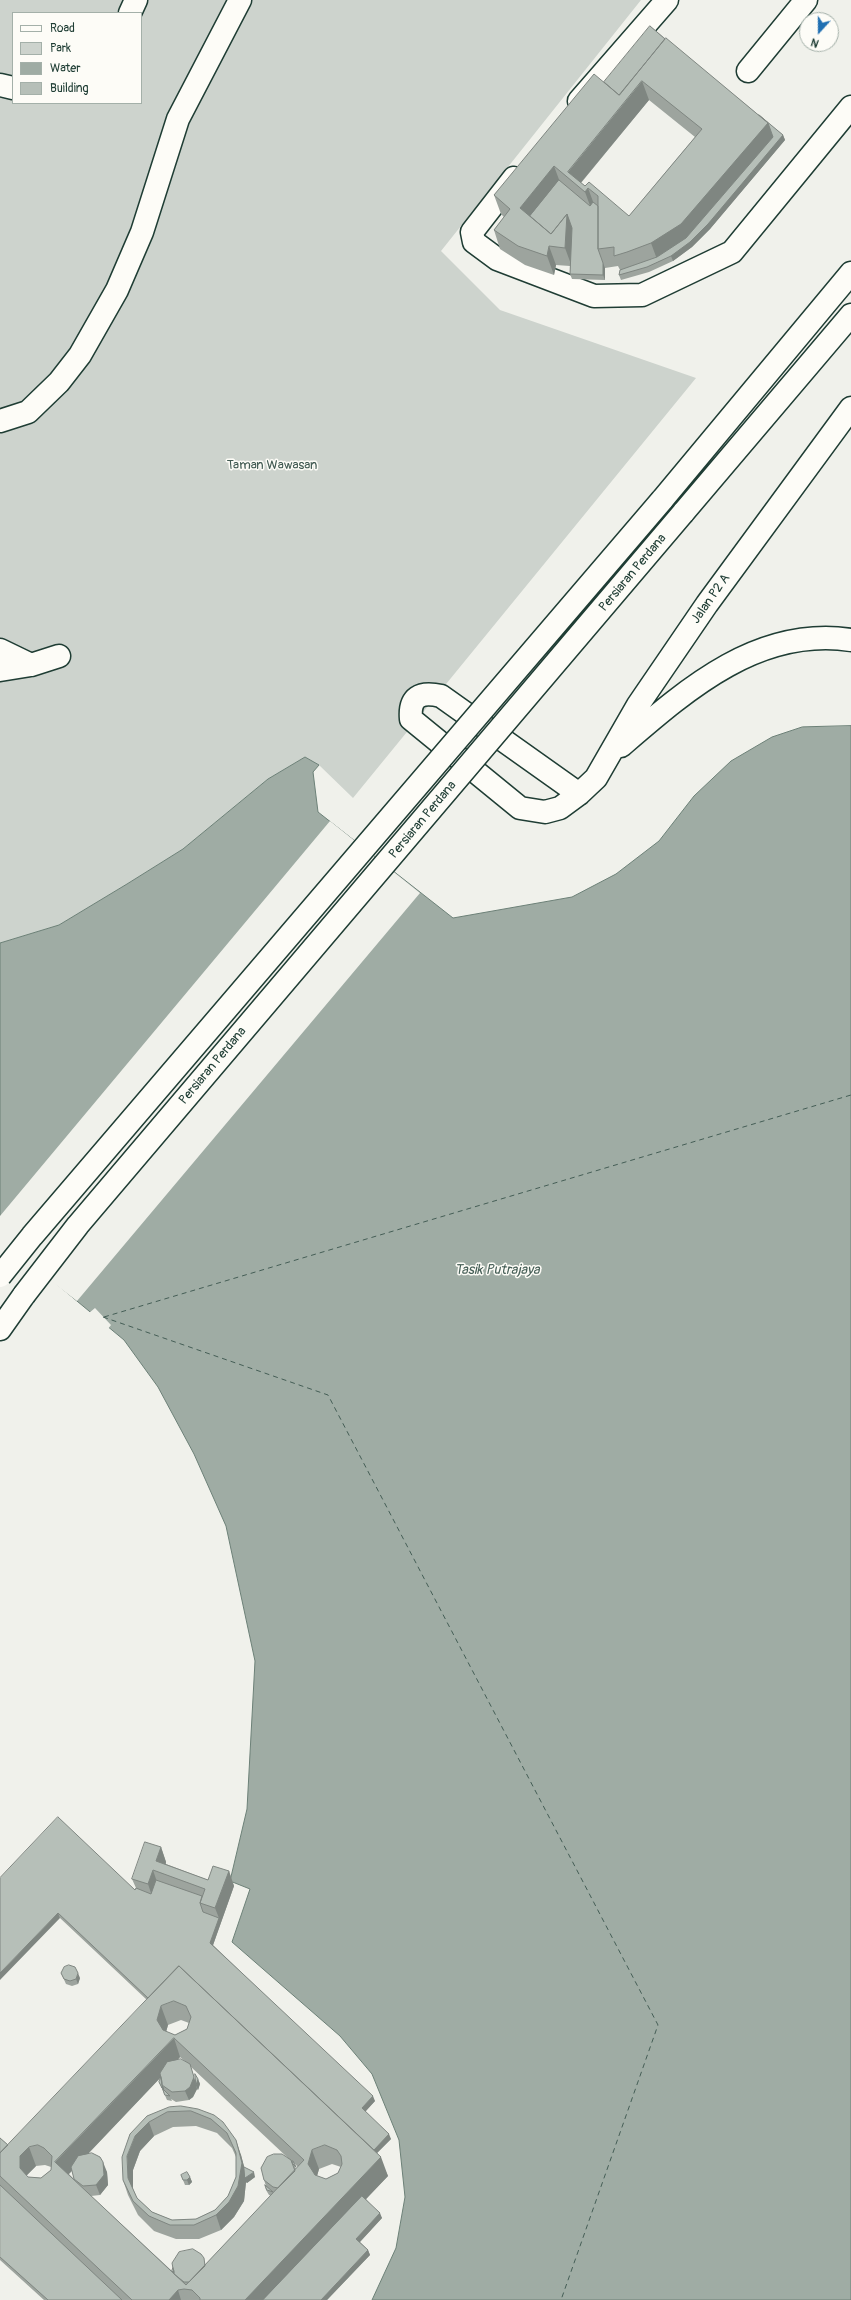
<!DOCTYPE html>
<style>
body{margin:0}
#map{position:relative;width:851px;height:2300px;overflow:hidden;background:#f0f1eb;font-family:Pangolin,sans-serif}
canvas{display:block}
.legend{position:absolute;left:12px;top:12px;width:130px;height:92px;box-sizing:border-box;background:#fdfcf7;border:1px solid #a4b0a9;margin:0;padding:5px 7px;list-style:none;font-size:12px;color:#1f3d34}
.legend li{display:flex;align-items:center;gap:8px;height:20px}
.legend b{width:20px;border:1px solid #a4b0a9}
.north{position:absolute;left:799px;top:12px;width:40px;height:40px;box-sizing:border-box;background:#fdfcf7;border:1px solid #a4b0a9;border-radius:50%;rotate:201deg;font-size:11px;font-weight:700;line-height:16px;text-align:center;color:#1f3d34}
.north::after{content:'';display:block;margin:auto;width:14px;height:18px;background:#1f6fb2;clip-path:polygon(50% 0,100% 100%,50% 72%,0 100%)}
</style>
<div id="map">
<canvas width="851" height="2300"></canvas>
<ul class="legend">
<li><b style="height:5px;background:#fdfcf7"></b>Road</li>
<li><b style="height:11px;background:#cdd3cd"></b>Park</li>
<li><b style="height:11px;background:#9faca4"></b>Water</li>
<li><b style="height:11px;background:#b6bfb8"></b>Building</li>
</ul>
<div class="north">N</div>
</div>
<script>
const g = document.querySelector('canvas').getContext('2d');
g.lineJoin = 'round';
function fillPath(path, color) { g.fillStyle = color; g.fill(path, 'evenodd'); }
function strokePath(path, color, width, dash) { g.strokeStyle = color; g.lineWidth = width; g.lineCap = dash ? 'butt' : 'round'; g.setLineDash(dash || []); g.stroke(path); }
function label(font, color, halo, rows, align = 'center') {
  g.font = font + ' Pangolin,sans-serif'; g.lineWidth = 3; g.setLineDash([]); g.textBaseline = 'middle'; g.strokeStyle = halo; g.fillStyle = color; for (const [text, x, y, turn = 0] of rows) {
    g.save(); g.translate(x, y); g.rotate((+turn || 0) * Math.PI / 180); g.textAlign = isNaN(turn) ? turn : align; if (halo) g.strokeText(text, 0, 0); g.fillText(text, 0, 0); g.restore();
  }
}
fillPath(new Path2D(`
 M0 0H641L441 251 500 310 696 378 353 798 319 765 305 757 268 779 183 849 127 884 59 925 0 943ZM13 13H141V103H13Z`), '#cdd3cd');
const water = new Path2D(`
 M851 726V2300H372L396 2248 405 2197 399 2140 372 2074 340 2036 232 1942 250 1889 230 1881 247 1809 255 1661 226 1526 194 1454 158 1387 124 1340 31 1263 0 1244V943L59 925 127 884 183 849 268 779 305 757 319 765 313 772 318 812 453 918 572 897 616 874 659 841 694 796 731 761 772 737 802 727Z`);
fillPath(water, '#9faca4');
strokePath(water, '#6c8077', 1);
fillPath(new Path2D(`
 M330 821 420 893 77 1301 30 1265 0 1246V1216Z
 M95 1308 111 1325 108 1329 89 1313Z`), '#f0f1eb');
strokePath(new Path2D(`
 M103 1317 328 1395 658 2025 561 2300
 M104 1317 851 1095`), '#455e56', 1, [5, 4]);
const minor = new Path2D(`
 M130 13 136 0
 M748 71 806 0
 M0 85 13 88
 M579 101 667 0
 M514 178 472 232 474 242 497 259 594 296 642 295 732 252 851 107
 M0 421 28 412 59 382 80 355 117 290 142 232 178 119 240 0
 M0 650 31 665
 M0 670 31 665 59 656
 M621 746C686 690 758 626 851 640
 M579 794 441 696C420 691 409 697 411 719L520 808 545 812 560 808 579 794 596 778 638 705 707 604 851 408`);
const major = new Path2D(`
 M662 500 851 273
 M683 513 851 315
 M0 1329 24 1295`);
strokePath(minor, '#1f3d34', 25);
strokePath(major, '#1f3d34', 25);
strokePath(minor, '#fdfcf7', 22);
strokePath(major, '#fdfcf7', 22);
const majorBridge = new Path2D(`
 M0 1276 32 1236 662 500
 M24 1295 78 1225 683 513`);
strokePath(majorBridge, '#1f3d34', 25, []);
strokePath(majorBridge, '#fdfcf7', 22);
fillPath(new Path2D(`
 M650 26 783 135 785 140 710 229 692 247 673 261 649 272 621 280 619 275 620 270 618 266 605 268V280L572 279 570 274V266L556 265 554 275 525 265 500 249 494 230 504 217 501 214 494 195 604 82ZM649 100 695 137 629 216 581 183Z
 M161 1847 166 1862V1864L208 1880 229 1871 234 1886 213 1945 375 2101 365 2112 391 2139 377 2153 388 2176 366 2199 382 2218 360 2242 368 2250 370 2255 327 2300H44L0 2260V2138L8 2145 147 2000 60 1918 0 1878 135 1890 136 1888 132 1879ZM181 2020 189 2023 187 2029 175 2035 166 2032 168 2025ZM180 2057 187 2063 178 2060ZM190 2066 288 2158 264 2180 266 2186 265 2185 266 2190 269 2195 271 2196 206 2264 172 2271 91 2196 100 2195 108 2185 107 2172 88 2154 161 2077 159 2082 167 2100 172 2101 171 2099 176 2102 189 2100 193 2097 197 2089 198 2090 200 2084 198 2079 195 2080ZM294 2163 298 2167 296 2169ZM332 2164 341 2167 338 2173 326 2179 317 2176 319 2169ZM45 2165 51 2167V2170L41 2178 28 2177 27 2176V2175L36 2166ZM72 2171 74 2179 69 2174Z
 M61 1973 80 1978 78 1984 72 1986 66 1984Z
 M181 2106 223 2122 241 2155 244 2167 255 2177 247 2183 246 2182 244 2201 234 2217 221 2230 199 2239H176L154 2231 138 2215 128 2195 123 2180 147 2116ZM196 2126 217 2133 232 2148 236 2157V2177L228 2196 215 2210 196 2219 172 2220 152 2212 137 2198 133 2189V2170L140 2151 154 2136 173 2127Z
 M181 2175 190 2177 192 2182 189 2185H185Z`), '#9da49e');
fillPath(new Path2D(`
 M642 81 649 100 578 186 568 172Z
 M768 123 775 142 688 243 658 262 651 243Z
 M783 135 785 140 710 229 692 247 673 261 671 256Z
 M554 166 561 185 529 225 520 208Z
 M588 188 595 207 592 211 585 192Z
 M567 214 574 233 572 267 565 248Z
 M549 246 556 265 554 275 547 256Z
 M603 263 605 268V280L603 275Z
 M161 1847 166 1862 162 1874 156 1861Z
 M153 1870 158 1885 153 1899 148 1884Z
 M229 1871 234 1886 212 1948 210 1943 219 1918 215 1908Z
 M58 1913 60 1918 0 1980V1973Z
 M78 1973 80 1978 78 1984 76 1979Z
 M161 2006 168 2025 164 2039 157 2020Z
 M174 2038 180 2057 173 2064 162 2085 164 2088V2091L163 2089 164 2093 162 2088V2076L62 2181 55 2162Z
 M190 2064 196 2084 198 2079 200 2084 198 2090 196 2085 197 2089 193 2097 189 2100 185 2091Z
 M373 2096 375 2101 364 2113 362 2108Z
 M149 2122 154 2136 140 2151 133 2170V2192L128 2178 127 2156 135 2136Z
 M389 2134 391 2139 370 2160 369 2155Z
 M236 2140 241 2155 247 2177 254 2172 255 2177 247 2183 246 2182 244 2201 234 2217 221 2230 216 2215 238 2186Z
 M29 2147 36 2166 27 2175V2187L20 2168V2156Z
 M312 2150 319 2169 315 2183 308 2164Z
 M381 2157 388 2176 270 2300H245Z
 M103 2162 107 2172 108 2185 100 2195 96 2185Z
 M190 2177 192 2182 189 2185 187 2180Z
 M380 2213 382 2218 358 2244 356 2239Z
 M368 2250 370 2255 327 2300H321Z
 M178 2290 181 2300H169V2299Z`), '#7f8681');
const building = new Path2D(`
 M650 26 665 39 619 95 604 82Z
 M666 38 768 123 681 224 651 243 627 252 614 256V247L598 249V196L588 188 585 192 554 166 520 208 551 234 567 214 565 248 549 246 547 256 518 246 494 230 510 209 494 195 594 74 619 95ZM642 81 702 129 629 216 589 182 585 186 568 172Z
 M759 115 783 135 708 224 690 242 671 256 647 267 619 275 620 270 657 257 686 238 773 137 768 123Z
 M559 180 590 206 593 202 598 206V249L603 263V275L570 274 572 228 567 214 551 234 530 216Z
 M58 1817 135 1890 136 1888 151 1894 156 1880 202 1896 200 1903 203 1912 219 1918 210 1943 373 2096 362 2108 389 2134 374 2150 179 1966 148 1998 58 1913 0 1973V1878Z
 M145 1842 161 1847 156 1861 208 1880 213 1866 229 1871 215 1908 200 1903 205 1889 153 1870 148 1884 132 1879Z
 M69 1965 75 1967 78 1973 76 1979 70 1981 64 1979 61 1973 64 1967Z
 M179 1966 381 2157 245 2300H200V2298L192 2290 184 2289 178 2290 169 2300H132L0 2176V2153ZM174 2001 186 2006 191 2017 187 2029 175 2035 163 2030 157 2020 161 2006ZM174 2038 304 2160 186 2285 55 2162ZM38 2145 44 2148 52 2156 51 2170 41 2178 28 2177 20 2168V2156L29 2147ZM325 2145 337 2150 341 2156 342 2164 338 2173 326 2179 315 2175 308 2164 312 2150Z
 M181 2059 190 2064 194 2077 190 2087 185 2091 172 2092 162 2085 160 2073 167 2062Z
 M195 2074 198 2079 196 2085Z
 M161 2077 162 2082V2088L159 2082Z
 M163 2089 170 2096 165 2095Z
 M181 2106 198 2109 214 2115 223 2122 236 2140 242 2163 238 2186 229 2202 216 2215 194 2225H170L149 2216 133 2201 123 2180 122 2157 130 2134 147 2116 169 2107ZM191 2111 211 2119 227 2133 236 2153V2177L228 2196 215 2210 196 2219 172 2220 152 2212 137 2198 128 2178 127 2156 135 2136 149 2122 167 2112Z
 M0 2138 8 2145 0 2153Z
 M92 2153 100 2157 103 2162 104 2175 96 2185 83 2186 74 2179 71 2167 78 2156Z
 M274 2154H282L291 2160 295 2171 278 2188 273 2187 264 2180 261 2168 267 2157Z
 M292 2161H293L296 2167 293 2164Z
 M244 2167 254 2172 245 2178Z
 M187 2172 190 2177 187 2180H183L181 2175Z
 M0 2185 122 2300H48L0 2257Z
 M265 2185 273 2192 267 2190Z
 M362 2196 380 2213 356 2239 368 2250 321 2300H263Z
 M193 2249 201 2254 204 2258 205 2266 189 2282H184L174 2274 172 2263 179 2252Z
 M173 2268 174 2271V2273L172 2271Z`);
fillPath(building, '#b6bfb8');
strokePath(building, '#7f8681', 1);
label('13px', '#425b53', '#fdfcf7', [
 ["Taman Wawasan",272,466]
]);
label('13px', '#1f3d34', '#fdfcf7', [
 ["Persiaran Perdana",633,573,-50],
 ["Jalan P2 A",711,599,-55],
 ["Persiaran Perdana",423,820,-50],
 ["Persiaran Perdana",213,1066,-50]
]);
label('italic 14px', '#455e56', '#fdfcf7', [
 ["Tasik Putrajaya",497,1270]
]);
</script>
